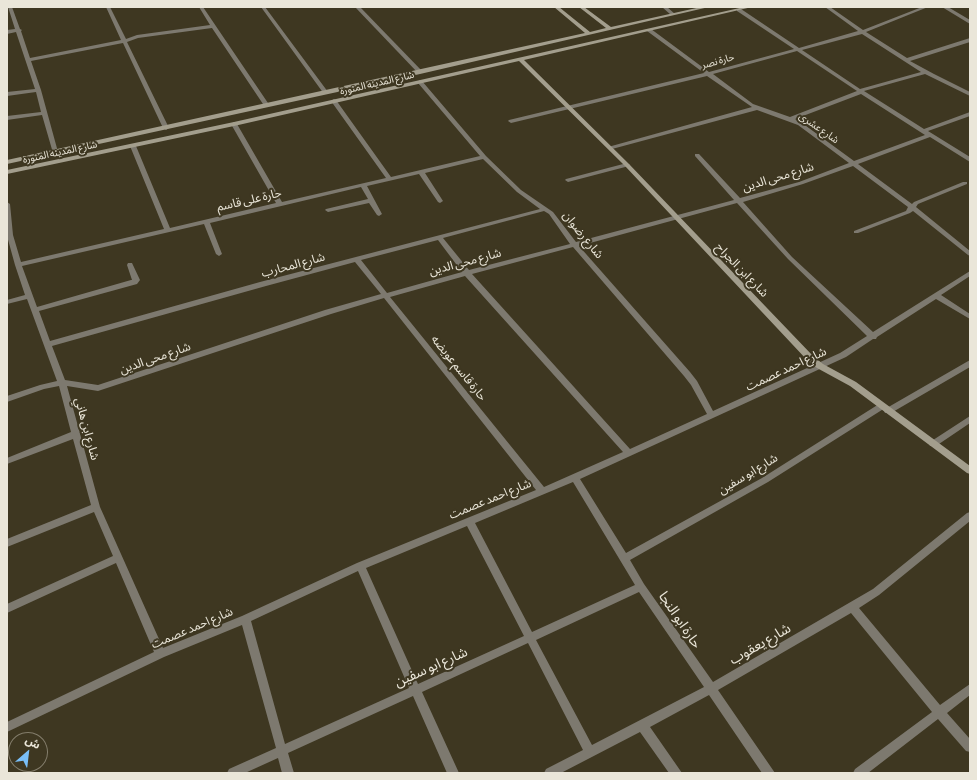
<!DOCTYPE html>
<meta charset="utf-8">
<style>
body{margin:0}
#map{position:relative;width:977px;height:780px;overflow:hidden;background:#3e3721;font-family:"Asap Condensed","Noto Sans Arabic",sans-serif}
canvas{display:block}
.frame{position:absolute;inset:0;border:8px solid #eae6d9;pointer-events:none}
.north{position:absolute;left:8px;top:732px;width:40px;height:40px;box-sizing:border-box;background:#3e3721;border:1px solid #837d6b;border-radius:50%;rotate:28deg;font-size:11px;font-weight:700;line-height:16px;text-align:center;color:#eae6d9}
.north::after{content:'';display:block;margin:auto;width:14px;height:18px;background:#79bff8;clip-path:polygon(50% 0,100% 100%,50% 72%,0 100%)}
</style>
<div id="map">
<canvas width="977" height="780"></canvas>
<div class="frame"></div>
<div class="north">ش</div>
</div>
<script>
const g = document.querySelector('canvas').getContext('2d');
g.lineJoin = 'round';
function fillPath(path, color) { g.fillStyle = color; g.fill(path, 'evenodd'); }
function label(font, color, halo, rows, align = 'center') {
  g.font = font + ' "Asap Condensed","Noto Sans Arabic",sans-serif'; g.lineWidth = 4; g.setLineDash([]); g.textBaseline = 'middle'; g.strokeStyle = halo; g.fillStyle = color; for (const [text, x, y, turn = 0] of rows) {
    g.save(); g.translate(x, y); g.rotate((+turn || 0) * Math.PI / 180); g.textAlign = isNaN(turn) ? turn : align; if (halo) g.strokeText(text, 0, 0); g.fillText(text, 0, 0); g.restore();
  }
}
fillPath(new Path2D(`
 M355 7H360L422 71V73H418Z`), '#7d796f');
fillPath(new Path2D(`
 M8 7H12L20 29 22 30 21 31 30 58 121 40 106 7H110L126 39 137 35 210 25 199 7H203L270 106 265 107 212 28 138 38 127 42 169 128 166 130 163 128 123 43 31 61 41 90 58 152 57 153H53L42 115 7 120V116L41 112 36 92 7 96V92L35 89 16 32 7 34V30L15 29Z
 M261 7H265L328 92V94H324Z
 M662 7H667L675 14 671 15Z
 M825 7H830L863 30 922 7H928L866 32 907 58 970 38V42L910 61 934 74 970 92V96L925 74 864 91 924 129 970 112V116L928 131 970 157V162L930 137 858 164 912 204 914 202 963 182H967V184L918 204 916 207 970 251V256L968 255 913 211 910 213 858 233H854V231L906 211 908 207 853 166 803 184 743 202 792 257 873 332 970 271V276L941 295 970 314V319L936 299 877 337 876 339H873L846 357 580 479 626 553 762 478 879 404H885L886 406 885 408 768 482 630 560 644 584 713 682 873 589 967 513 970 512V521L879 595 859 608 940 705 970 684V695L947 713 970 739V752L966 751 938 719 868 773H853L855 769 932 712 851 613 718 690 775 773H762L709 695 650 727 682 773H669L640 732 561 773H544L546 769 583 750 528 643 422 692 459 773H447L413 696 288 753 294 773H282L278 758 245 773H227L229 769 276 748 242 625 164 657 7 732V722L154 652 116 563 7 613V604L113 556 94 512 7 547V539L91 505 73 439 7 464V458L71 432 59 386 44 389 7 402V396L40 385 57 381 27 299 7 304V300L25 295 15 265 7 236V202L10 204 13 235 21 262 164 229 130 146 133 144 136 146 170 228 276 203 231 124 234 122 237 124 282 202 386 178 331 101 334 99 336 100 391 177 480 156 418 83 417 82 420 80 422 81 486 156 521 190 553 212 576 242 734 200 695 156V154H699L740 198 799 182 849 163 798 125 757 110 612 149H608V147L752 107 707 76 511 123 508 121 509 120 704 73 647 31V29H651L709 72 794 49 737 11V9H741L799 48 858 31ZM862 34 921 72 860 89 802 50ZM797 51 857 91 790 117 753 104 713 74ZM861 94 925 135 854 161 802 123 795 119ZM483 159 517 192 540 209 260 282 50 341 39 311 137 284 140 280 132 263H128L127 265 132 280H131L37 307 22 266 204 224 216 254 219 256 222 254 210 223 361 187 368 199 326 209 325 210 328 212 369 203 377 215 379 216 382 214 367 186 419 174 438 202 440 203 443 201 425 173ZM737 203 788 259 867 336 840 353 713 411 697 381 690 372 579 246ZM544 211 549 214 570 244 469 270 443 238ZM438 240 462 272 387 293 361 260ZM573 247 684 376 691 385 707 414 630 449 472 274ZM355 262 381 294 325 310 98 385 65 380 52 346 266 286ZM465 276 623 452 544 487 390 297ZM384 298 536 490 357 563 242 616 163 648 100 507 67 386 98 391 331 314ZM573 482 635 585 532 632 475 523ZM467 526 524 636 418 684 366 568ZM358 571 409 688 285 744 251 621ZM639 592 704 687 592 745 536 640Z
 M942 7H948L970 20V24Z
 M627 163 630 165 629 166 568 182 565 180 566 179Z
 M970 360V367L891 413H885L884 411 885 409Z
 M970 416V423L936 446H930L929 444 930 442Z`), '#7d796f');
fillPath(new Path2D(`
 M554 7H559L590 32 606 28 579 7H584L611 27 701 7H709L420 74 7 164V160L585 33Z
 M744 7H752L524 60 629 164 813 356 823 364 856 382 970 466V474L967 473 850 386 817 368 807 360 625 166 519 61 234 126 7 174V170L234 122Z`), '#a39e8d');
label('10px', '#eae6d9', '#3e3721', [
 ["حارة نصر",718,61,-15],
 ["شارع المدينه المنورة",377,83,-13],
 ["شارع عشرى",819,128,35],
 ["شارع المدينه المنورة",60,152,-12]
]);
label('12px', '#eae6d9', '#3e3721', [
 ["شارع محى الدين",778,177,-17],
 ["حارة على قاسم",249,200,-13],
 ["شارع رضوان",583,235,51],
 ["شارع محى الدين",465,262,-15],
 ["شارع المحارب",293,265,-15],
 ["شارع ابن الجراح",742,270,46],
 ["شارع محى الدين",155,358,-19],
 ["حارة قاسم عويضه",459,368,51],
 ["شارع احمد عصمت",786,369,-25],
 ["شارع ابن هاني",87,429,75],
 ["شارع ابو سفين",748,474,-31],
 ["شارع احمد عصمت",490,499,-22],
 ["شارع احمد عصمت",192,628,-23]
]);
label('14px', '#eae6d9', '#3e3721', [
 ["حارة ابو النجا",680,620,56],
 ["شارع يعقوب",760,644,-30],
 ["شارع ابو سفين",431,667,-24]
]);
</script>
